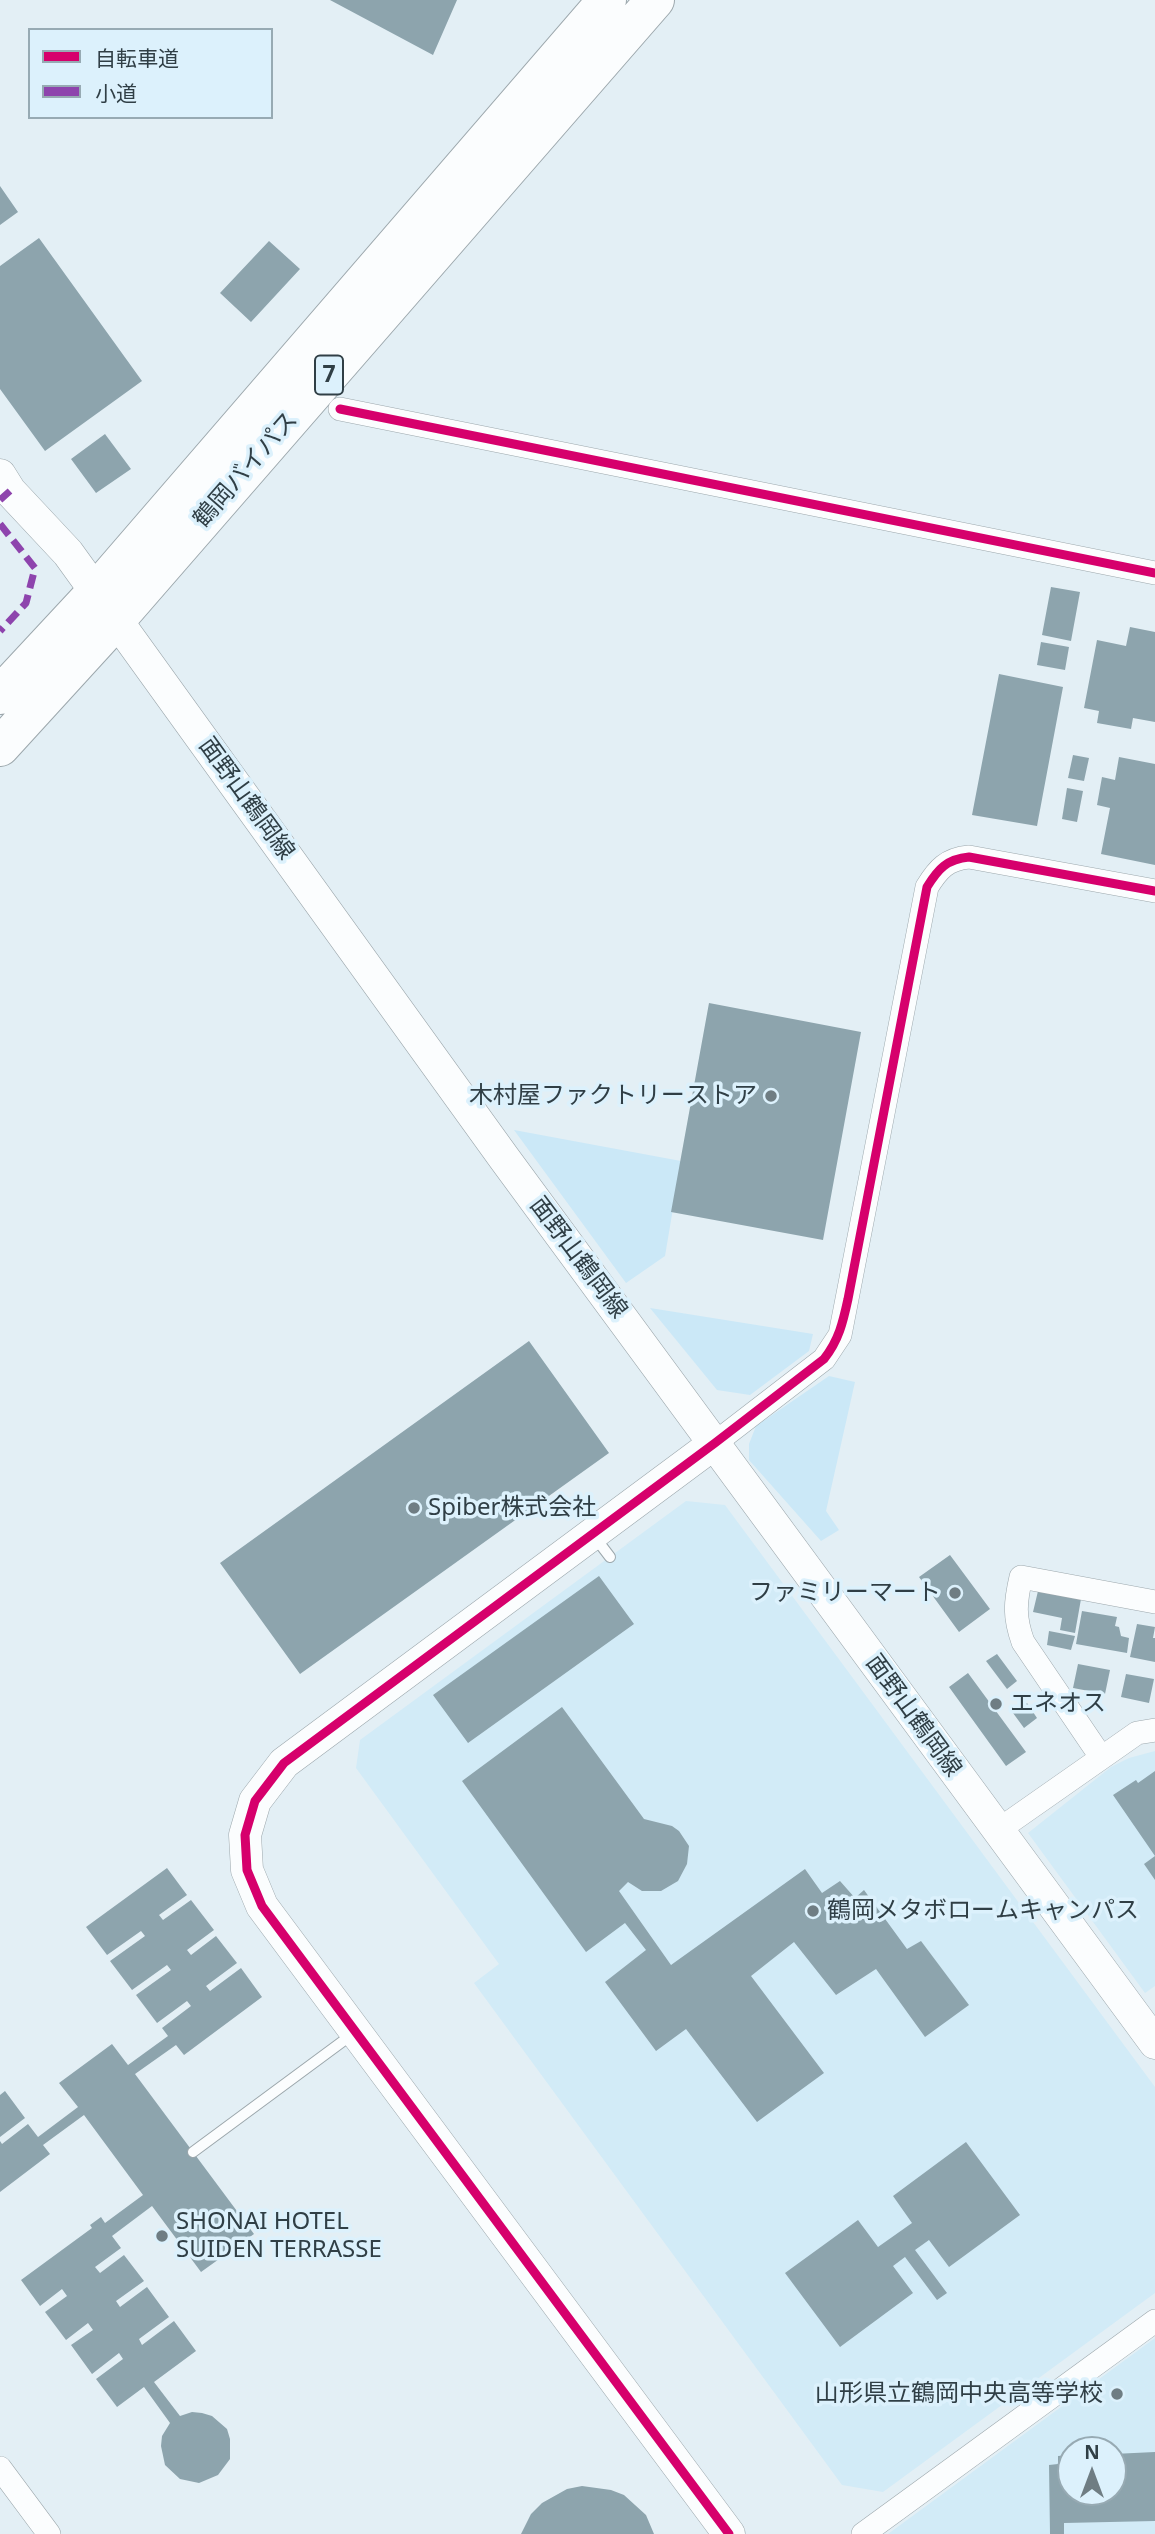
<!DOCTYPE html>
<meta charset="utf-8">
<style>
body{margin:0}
#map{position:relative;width:1155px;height:2534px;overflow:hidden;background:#e3eff5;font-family:"Noto Sans","Noto Sans JP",sans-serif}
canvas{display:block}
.legend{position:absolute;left:28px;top:28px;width:245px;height:91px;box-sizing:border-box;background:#dcf1fc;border:2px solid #97aab3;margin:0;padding:9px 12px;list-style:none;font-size:21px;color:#303f46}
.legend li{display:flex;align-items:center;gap:14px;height:35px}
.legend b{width:35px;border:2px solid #97aab3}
.north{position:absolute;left:1057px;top:2436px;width:70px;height:70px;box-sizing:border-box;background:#dcf1fc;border:2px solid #97aab3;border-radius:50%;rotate:0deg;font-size:19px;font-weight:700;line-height:28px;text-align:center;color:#303f46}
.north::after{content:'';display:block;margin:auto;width:24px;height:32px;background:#6f7d83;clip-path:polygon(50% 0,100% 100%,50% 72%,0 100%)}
</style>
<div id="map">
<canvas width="1155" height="2534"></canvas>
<ul class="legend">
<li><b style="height:9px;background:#d6006c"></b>自転車道</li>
<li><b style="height:9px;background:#8e44ad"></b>小道</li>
</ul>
<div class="north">N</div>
</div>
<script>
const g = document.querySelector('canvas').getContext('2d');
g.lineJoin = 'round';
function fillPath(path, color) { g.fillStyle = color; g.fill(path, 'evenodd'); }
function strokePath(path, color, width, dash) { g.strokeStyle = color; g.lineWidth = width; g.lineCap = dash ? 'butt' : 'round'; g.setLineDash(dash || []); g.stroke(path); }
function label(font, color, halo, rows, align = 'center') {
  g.font = font + ' "Noto Sans","Noto Sans JP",sans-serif'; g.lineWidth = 7; g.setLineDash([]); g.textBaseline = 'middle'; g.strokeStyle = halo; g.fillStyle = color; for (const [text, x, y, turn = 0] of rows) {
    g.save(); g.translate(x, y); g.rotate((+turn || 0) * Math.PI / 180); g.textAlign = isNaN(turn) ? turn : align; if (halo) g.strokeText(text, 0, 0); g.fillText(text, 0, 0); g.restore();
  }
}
fillPath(new Path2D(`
 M686 1501 725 1505 1155 2087V2293L883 2492 842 2485 474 1983 499 1964 356 1768 360 1740Z
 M1155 1751V1986L1145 1993 1028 1833 1111 1767 1129 1758Z
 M1155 2338V2534H888ZM1071 2450H1113V2492H1071Z`), '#d2ebf7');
fillPath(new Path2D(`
 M514 1130 681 1161 665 1256 626 1283Z
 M650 1308 813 1334 809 1351 750 1395 717 1390Z
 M829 1376 855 1382 826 1511 839 1530 821 1541 749 1460V1444L756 1426Z`), '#cbe8f7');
fillPath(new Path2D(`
 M330 0H457L433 55Z
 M0 186 18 212 0 225Z
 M39 238 142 381 45 451 0 389V266Z
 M269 241 300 269 251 322 220 293Z
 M105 434 131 469 96 493 71 459Z
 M1051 587 1080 592 1071 641 1042 635Z
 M1130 627 1155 632V722L1133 718 1131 729 1097 723 1099 711 1084 708 1097 640 1126 646Z
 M1041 642 1069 647 1065 670 1037 665Z
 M999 674 1063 687 1037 826 972 815Z
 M1073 755 1089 758 1084 781 1068 778Z
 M1119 757 1155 764V865L1101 854 1110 808 1097 805 1102 777 1115 780Z
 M1067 788 1083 791 1077 822 1062 819Z
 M709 1003 861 1032 823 1240 671 1212Z
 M529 1341 609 1453 300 1674 220 1563Z
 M950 1555 990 1609 959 1632 919 1577Z
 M599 1576 634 1624 468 1743 433 1695Z
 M1038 1591 1081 1599 1075 1633 1060 1630 1062 1618 1033 1612Z
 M1082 1611 1117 1617 1115 1626 1119 1627 1121 1636 1129 1638 1127 1653 1076 1644Z
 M1137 1624 1155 1627 1153 1638H1155V1662L1130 1657Z
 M1049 1631 1075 1636 1071 1650 1047 1645Z
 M997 1654 1017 1681 1007 1689 986 1661Z
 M1078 1664 1110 1670 1105 1694 1073 1688Z
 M968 1673 1026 1752 1006 1766 949 1687Z
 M1126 1674 1154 1679 1149 1703 1121 1697Z
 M1027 1703 1037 1718 1024 1728 1013 1713Z
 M562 1707 644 1819 672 1826 679 1831 689 1846 687 1864 678 1881 661 1891H642L628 1882 619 1891 671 1965 805 1869 822 1893 840 1881 855 1898 864 1890 907 1949 921 1941 969 2005 925 2037 876 1969 836 1995 794 1942 751 1976 824 2073 757 2122 686 2029 656 2051 605 1982 646 1950 625 1923 586 1952 462 1781Z
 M1155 1771V1856L1113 1795 1136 1780 1138 1783Z
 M1155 1856V1880L1144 1864Z
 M167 1868 187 1895 159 1915 163 1920 191 1900 214 1930 187 1950 191 1955 216 1936 237 1963 206 1986 210 1991 241 1968 262 1997 184 2055 176 2045 135 2074 254 2234 201 2272 152 2206 112 2236 121 2248 95 2267 100 2273 124 2255 144 2281 116 2301 120 2307 147 2287 169 2317 139 2339 142 2345 174 2321 196 2351 154 2382 180 2416 192 2412 202 2413 212 2416 227 2429 230 2439V2459L218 2475 199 2483 180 2479 165 2465 161 2446 162 2436 170 2423 144 2387 117 2407 96 2379 123 2359 119 2353 92 2374 71 2345 93 2330 88 2323 66 2340 45 2312 67 2296 62 2289 40 2306 21 2280 92 2228 90 2225 101 2217 105 2223 143 2195 84 2115 43 2145 50 2154 0 2192V2141L2 2144 28 2124 38 2137 78 2107 59 2083 112 2044 128 2065 168 2036 162 2028 191 2006 187 2001 157 2023 136 1995 171 1970 167 1965 132 1990 110 1961 145 1936 141 1931 107 1955 86 1927Z
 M5 2091 25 2118 0 2137V2095Z
 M966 2142 1020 2215 949 2267 929 2240 915 2250 947 2293 937 2300 905 2257 893 2266 913 2293 840 2347 785 2273 858 2220 878 2247 912 2223 893 2196Z
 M1155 2452V2521L1064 2523V2534H1050L1049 2465 1058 2464V2456L1071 2455V2492H1113V2454Z
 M582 2486 611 2490 624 2495 646 2515 654 2534H521L531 2514 542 2503 567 2489Z`), '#8da4ad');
const lane = new Path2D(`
 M594 1536 610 1557
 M193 2152 354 2033`);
const street = new Path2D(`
 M340 409 1155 573
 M715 1443 824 1359 840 1335 927 887C938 869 947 859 969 857L1155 891
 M1101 1757 1023 1642C1014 1617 1015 1603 1021 1577L1155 1602
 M997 1831 1137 1733 1155 1730
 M0 2468 49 2534
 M863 2534 1155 2321`);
const secondary = new Path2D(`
 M0 475 10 491 68 553 504 1158 1155 2043
 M715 1443 284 1763 255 1801 245 1835 247 1870 262 1906 729 2534`);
const highway = new Path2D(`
 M0 695 96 592 607 0
 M0 747 116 620 655 0`);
strokePath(lane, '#9ca7ac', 12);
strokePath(street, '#9ca7ac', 24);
strokePath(secondary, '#9ca7ac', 33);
strokePath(highway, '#9ca7ac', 40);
strokePath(lane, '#fbfdfe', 10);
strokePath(street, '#fbfdfe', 23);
strokePath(secondary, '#fbfdfe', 32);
strokePath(highway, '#fbfdfe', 38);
strokePath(new Path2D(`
 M0 500 10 491
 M0 524 35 568 26 603 0 631`), '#8e44ad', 7, [14, 7]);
strokePath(new Path2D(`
 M340 409 1155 573
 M729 2534 262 1906 247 1870 245 1835 255 1801 284 1763 715 1443 824 1359C839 1340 843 1322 848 1299L927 887C938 869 947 859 969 857L1155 891`), '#d6006c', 9);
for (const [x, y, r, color] of [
 [771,1096,7,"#6f7d83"],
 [414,1508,7,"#6f7d83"],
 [955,1593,7,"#6f7d83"],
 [996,1704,7,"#6f7d83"],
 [813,1911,7,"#6f7d83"],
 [162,2236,7,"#6f7d83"],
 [1117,2394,7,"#6f7d83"]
]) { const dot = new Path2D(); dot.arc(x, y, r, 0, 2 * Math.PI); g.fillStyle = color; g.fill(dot); strokePath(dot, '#dcf1fc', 2.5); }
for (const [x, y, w] of [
 [329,375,28]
]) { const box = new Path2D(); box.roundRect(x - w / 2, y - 19.5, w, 39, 5); g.fillStyle = '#dcf1fc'; g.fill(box); strokePath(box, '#303f46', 2); }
label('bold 23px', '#303f46', null, [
 ["7",329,375]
]);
label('24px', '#303f46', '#dcf1fc', [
 ["鶴岡バイパス",246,470,-49],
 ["面野山鶴岡線",246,799,54],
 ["面野山鶴岡線",578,1258,53],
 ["面野山鶴岡線",913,1716,54]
]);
label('24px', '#303f46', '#dcf1fc', [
 ["木村屋ファクトリーストア",757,1096,"right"],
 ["Spiber株式会社",428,1508],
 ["ファミリーマート",941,1593,"right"],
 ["エネオス",1010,1704],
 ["鶴岡メタボロームキャンパス",827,1911],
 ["SHONAI HOTEL",176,2222],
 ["SUIDEN TERRASSE",176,2250],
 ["山形県立鶴岡中央高等学校",1103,2394,"right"]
], 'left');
</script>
